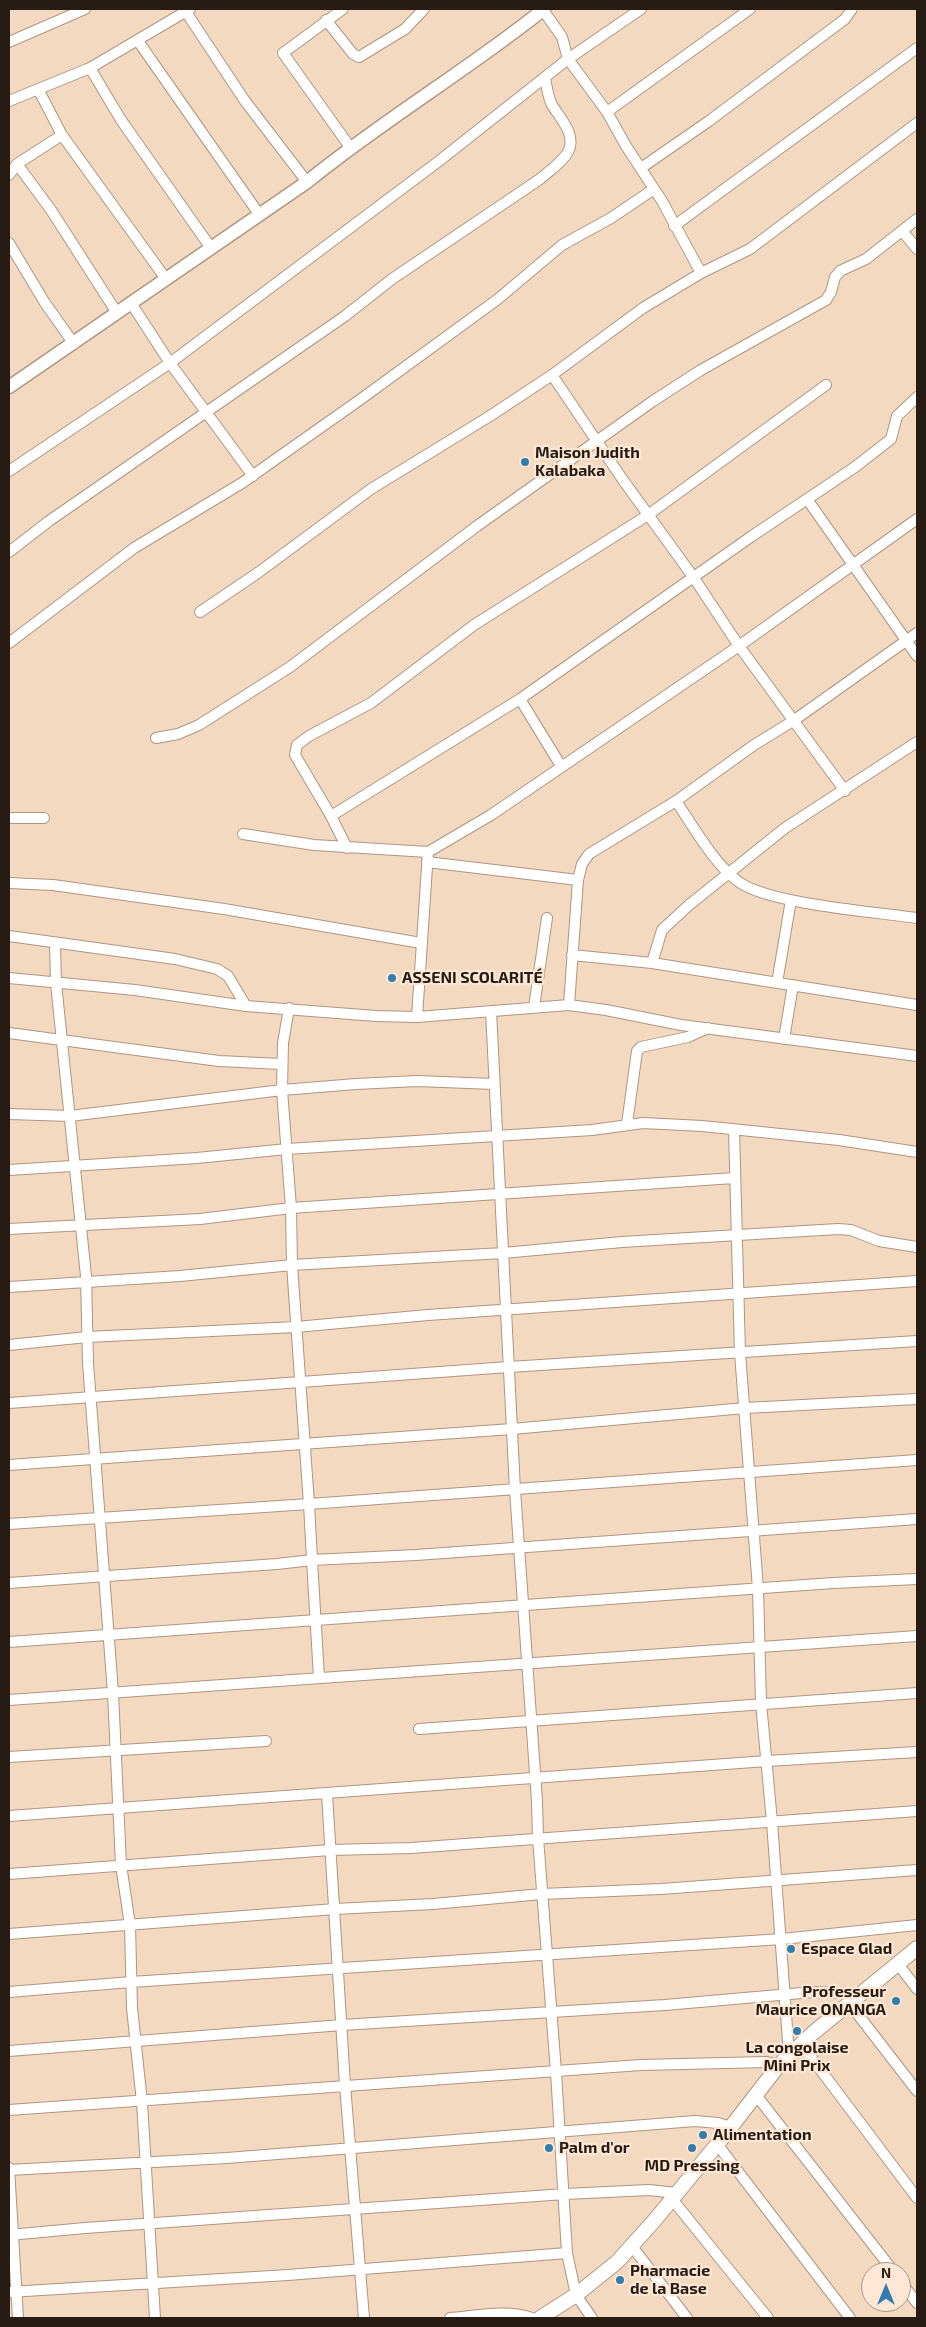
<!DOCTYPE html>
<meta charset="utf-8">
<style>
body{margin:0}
#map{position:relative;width:926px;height:2327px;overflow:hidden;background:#f4d9c1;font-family:"Exo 2",sans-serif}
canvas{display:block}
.frame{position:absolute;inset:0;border:10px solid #261c13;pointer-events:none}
.north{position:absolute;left:861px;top:2262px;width:50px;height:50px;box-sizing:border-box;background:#fee7d4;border:1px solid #a89687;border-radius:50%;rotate:0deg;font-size:14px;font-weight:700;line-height:20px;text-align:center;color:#261c13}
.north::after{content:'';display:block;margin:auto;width:18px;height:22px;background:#327db0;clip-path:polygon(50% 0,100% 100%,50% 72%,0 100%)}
</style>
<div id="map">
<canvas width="926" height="2327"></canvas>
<div class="frame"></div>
<div class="north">N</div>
</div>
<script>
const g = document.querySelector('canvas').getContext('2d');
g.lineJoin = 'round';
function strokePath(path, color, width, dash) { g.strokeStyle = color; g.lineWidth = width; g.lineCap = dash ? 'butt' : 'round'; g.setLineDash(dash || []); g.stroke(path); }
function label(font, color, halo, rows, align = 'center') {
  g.font = font + ' "Exo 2",sans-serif'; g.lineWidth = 4.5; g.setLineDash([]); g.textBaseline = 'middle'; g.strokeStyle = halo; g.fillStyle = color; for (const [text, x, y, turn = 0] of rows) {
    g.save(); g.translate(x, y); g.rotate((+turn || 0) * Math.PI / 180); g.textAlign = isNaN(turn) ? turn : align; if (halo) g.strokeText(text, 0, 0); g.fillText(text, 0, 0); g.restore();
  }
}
const minor = new Path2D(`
 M343 9 283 53 350 147
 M543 10 562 37 568 59 607 112 626 146 662 201 701 273
 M186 12 245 101 307 182
 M326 20 353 54 359 57 405 29 424 9
 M138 41 259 214
 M9 42 85 9
 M90 68 121 120 211 248
 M38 89 62 135 166 279
 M9 101 90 68 190 9
 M607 112 750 9
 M17 164 51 210 117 313
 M641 168 709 121 845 19 852 9
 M9 175 17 164 62 135
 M674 226 917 48
 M903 232 917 249
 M9 243 45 303 74 344
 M131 303 170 363 253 476
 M552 375 623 480 694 578 739 646 845 791
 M9 471 170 363 439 161 568 59 641 9
 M807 499 917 656
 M9 552 49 521 345 316 392 279 540 179C549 171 562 163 568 152 577 135 560 118 552 105 548 97 547 88 545 78
 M200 612 259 572 371 489 490 416 552 375 643 308 701 273 750 249 917 123
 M9 643 134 548 242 483 361 399 498 299 562 245 611 218 654 189
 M520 699 561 766
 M156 738 178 734 199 725 290 667 477 526 653 401 701 370 826 300 831 292 835 277 840 271 866 259 917 219
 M676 801C693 826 714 864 739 882 769 904 877 912 917 918
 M331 816 295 755 297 745 309 736 371 703 474 625 648 515 826 385
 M9 818H44
 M243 834 314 845 428 852
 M347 848 331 816 520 699 752 536 855 467 891 439 897 416 917 397
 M427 862 578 880
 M9 883 53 885 224 909 421 943
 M9 936 175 959 217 969 228 976 246 1006
 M55 944 56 983 86 1276 88 1363 113 1693 121 1865 130 1925 132 2008 142 2102 155 2318
 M572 955 652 963 917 1005
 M652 963 662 930 689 905 785 828 917 742
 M9 978 135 990 246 1006 376 1016 417 1017 569 1005 606 1010 681 1025 917 1056
 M777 983 791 900
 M569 1005 578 880 582 864 589 854 676 801 754 745 793 721 917 633
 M534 1007 547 918
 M491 1011 515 1490 537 1801 538 1838 556 2072 567 2253 576 2295 592 2318
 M417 1017 428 852 491 815 739 646 917 519
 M9 1033 219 1061 281 1064
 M784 1039 793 985
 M9 1114 70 1116 282 1090 356 1084 417 1081 494 1084
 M627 1124 637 1051 641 1047 688 1037 708 1028
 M734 1130 740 1353 758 1589 761 1703 772 1822 789 2055
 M9 1170 197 1158 287 1149 592 1130 643 1123 702 1126 839 1140 917 1152
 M9 1229 200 1219 291 1208 734 1178
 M9 1287 180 1276 292 1265 503 1253 622 1242 838 1229 851 1230 879 1241 917 1247
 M9 1345 87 1337 296 1327 428 1315 917 1281
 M9 1403 509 1367 917 1341
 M9 1465 512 1429 745 1408 917 1399
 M9 1524 309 1504 292 1265 291 1208 282 1090 283 1043 289 1008
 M9 1583 277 1564 312 1560 309 1504 917 1460
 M9 1642 833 1583 917 1579
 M319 1678 312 1560 416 1555 917 1519
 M9 1700 917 1636
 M419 1729 917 1693
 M9 1757 266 1741
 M327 1794 345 2085 364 2318
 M9 1816 767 1761 917 1752
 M9 1874 330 1850 411 1848 917 1811
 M9 1934 335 1909 433 1904 542 1894 661 1889 917 1870
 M898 1964 917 1989
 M9 1992 131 1982 782 1939 917 1925
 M849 2003 917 2091
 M801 2044 917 2198
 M9 2051 342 2025 665 2005 813 1992 840 1993 857 1997
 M756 2095 894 2272
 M9 2110 641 2065 767 2062 779 2065
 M717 2144 850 2318
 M9 2168 18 2318
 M9 2170 227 2158 695 2121 718 2123 731 2127
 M672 2199 768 2318
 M9 2235 85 2228 565 2194 649 2190 677 2193
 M631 2245 687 2318
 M901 2282 917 2303
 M9 2292 288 2275 567 2253
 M450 2318C476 2316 508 2309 532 2318`);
const tertiary = new Path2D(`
 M9 387 307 182C383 120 468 70 544 9`);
const secondary = new Path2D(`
 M540 2318 576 2295 617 2262 654 2221 724 2136 779 2065 813 2033 917 1948`);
strokePath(minor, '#af957f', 12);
strokePath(tertiary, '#af957f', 15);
strokePath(secondary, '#af957f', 16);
strokePath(minor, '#fff', 10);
strokePath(tertiary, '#fff', 12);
strokePath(secondary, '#fff', 14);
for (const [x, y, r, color] of [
 [525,462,5,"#327db0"],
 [392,978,5,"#327db0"],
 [791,1949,5,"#327db0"],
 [896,2001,5,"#327db0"],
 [797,2031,5,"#327db0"],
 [703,2135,5,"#327db0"],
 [549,2148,5,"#327db0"],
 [692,2148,5,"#327db0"],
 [620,2280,5,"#327db0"]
]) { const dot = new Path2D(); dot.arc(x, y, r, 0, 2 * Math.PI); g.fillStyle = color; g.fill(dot); strokePath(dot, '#fee7d4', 2); }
label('bold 16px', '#261c13', '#fee7d4', [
 ["Maison Judith",535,453],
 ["Kalabaka",535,471],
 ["ASSENI SCOLARITÉ",402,978],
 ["Espace Glad",801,1949],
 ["Professeur",886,1992,"right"],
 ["Maurice ONANGA",886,2010,"right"],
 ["La congolaise",797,2048,"center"],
 ["Mini Prix",797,2066,"center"],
 ["Alimentation",713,2135],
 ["Palm d'or",559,2148],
 ["MD Pressing",692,2166,"center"],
 ["Pharmacie",630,2271],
 ["de la Base",630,2289]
], 'left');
</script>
